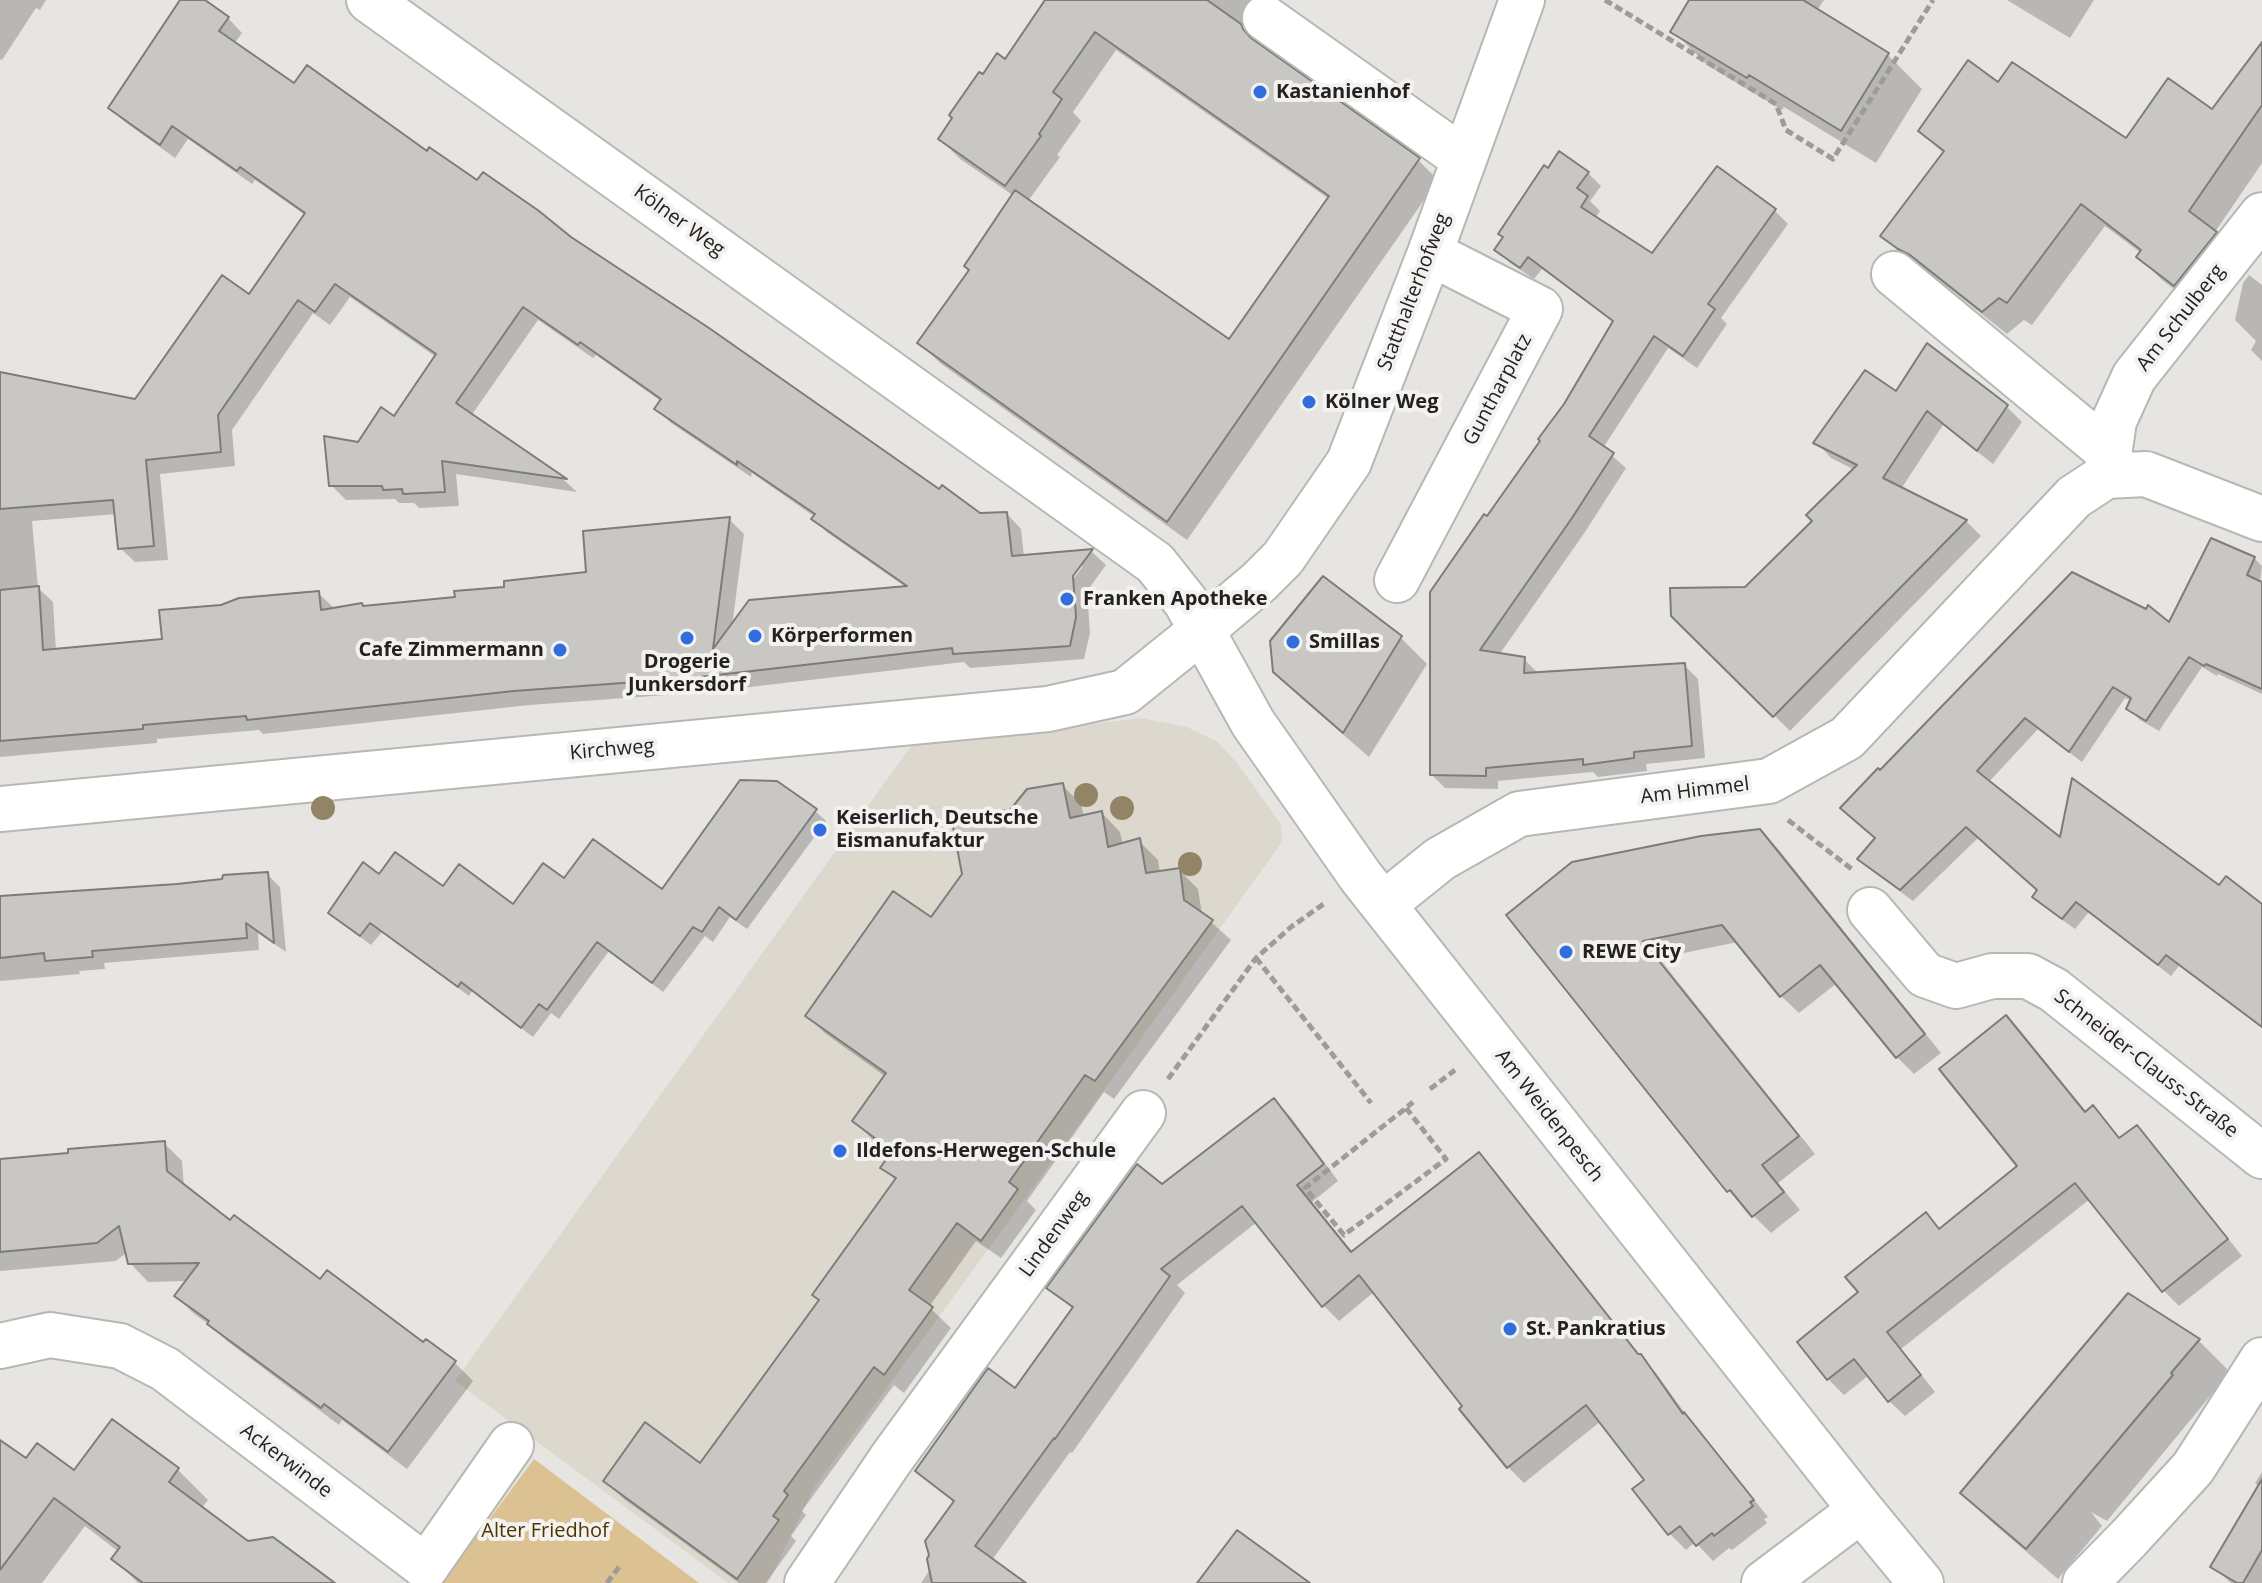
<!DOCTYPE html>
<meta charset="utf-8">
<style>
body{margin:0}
canvas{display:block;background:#e7e5e2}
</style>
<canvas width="2262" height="1583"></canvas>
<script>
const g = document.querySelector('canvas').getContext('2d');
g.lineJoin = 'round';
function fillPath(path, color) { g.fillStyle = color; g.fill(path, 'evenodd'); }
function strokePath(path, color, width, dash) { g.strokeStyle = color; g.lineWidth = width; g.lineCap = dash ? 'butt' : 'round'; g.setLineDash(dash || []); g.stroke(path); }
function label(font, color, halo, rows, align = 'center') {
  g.font = font + ' "Open Sans",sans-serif'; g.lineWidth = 8; g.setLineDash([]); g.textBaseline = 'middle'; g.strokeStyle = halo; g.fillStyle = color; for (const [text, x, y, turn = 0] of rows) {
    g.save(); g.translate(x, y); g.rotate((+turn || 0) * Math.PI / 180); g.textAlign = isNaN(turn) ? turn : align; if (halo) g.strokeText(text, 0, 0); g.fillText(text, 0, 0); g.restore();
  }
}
fillPath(new Path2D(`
 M1141 718 1187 727 1218 742 1237 763 1281 824 1282 842 1105 1089 814 1488 768 1583H728L455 1381 911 746Z`), '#ddd8ce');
fillPath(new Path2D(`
 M534 1459 699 1583H442Z`), '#dcc193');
fillPath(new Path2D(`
 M0 0H46L40 10 36 8 2 60 0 59Z
 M183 0H201L228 18 242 33 234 44 295 86 427 153 570 238 940 492 980 515 1007 514 1021 529 1024 557 1092 552 1106 565 1087 591 1090 633 1084 659 970 668 964 662 707 692 530 705 263 734 259 730 157 739V743L0 757V374L136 401 249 296 305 215 255 180 252 184 188 139 175 158 125 122 110 108ZM350 297 436 357 394 418 359 444 331 485 346 500 395 499 399 503H414L419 508 459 506 456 474 577 492 565 481 471 416 538 320 593 358 596 355 662 402 657 409 671 423 751 477 752 473 815 517 813 519 828 533 907 588 732 627 744 534 729 519 588 574 457 599 364 608 333 610V607L318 593 222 607 164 641 56 651 53 602 38 588 32 521 117 514 120 548 135 562 168 560 160 474 235 466 232 430 313 313 330 325ZM1078 566H1083L1069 585 1066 583Z
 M1047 0H1269L1246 32 1261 46 1418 160 1438 180 1187 540 940 363 920 343 971 270 1014 196 960 159 940 139 983 77 1005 62ZM1116 50 1329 199 1230 342 1028 201 1060 157 1057 155 1081 121 1073 112Z
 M1692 0H1824L1816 12 1888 55 1922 89 1876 163 1784 107 1782 110 1707 65 1673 31Z
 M2007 0H2094L2070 38Z
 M2262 45V163L2215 232 2239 257 2199 308 2162 280 2139 257 2141 253 2105 226 2032 325 2024 320 2007 334 1936 278 1924 273 1906 259 1883 236 1944 154 1921 131 1998 85 2126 141 2213 112Z
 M1588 173 1601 186 1590 201 1600 211 1595 218 1652 256 1775 211 1788 224 1721 318 1727 324 1697 368 1668 348 1603 448 1626 468 1585 532 1499 655 1524 659 1537 672 1684 665 1698 679 1705 758 1646 764 1647 771 1598 777 1593 772 1498 781V789L1445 788 1432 775 1565 405 1615 323 1542 269 1534 279 1510 263 1497 250Z
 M2249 275 2262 285V361L2251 350 2256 341 2235 320 2243 283Z
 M1896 394 2007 407 2022 422 1993 464 1943 425 1901 489 1966 521 1981 536 1790 731 1673 615 1746 589 1814 521 1855 470 1831 458 1816 442Z
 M2254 558 2262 566 2260 583 2262 584V694L2218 674 2217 676 2202 667 2159 731 2140 720 2128 708 2131 701 2125 698 2082 762 2038 729 1988 783 2061 841 2219 888 2262 906V1028L2179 966 2171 976 2089 912 2075 929 2047 909 2035 897 2039 891 1979 837 1913 901 1871 870 1860 859 1877 839 1880 773 2170 625Z
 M1323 579 1401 638 1427 664 1369 757 1301 698 1275 671Z
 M1062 785 1081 804 1084 817 1102 813 1120 832 1123 845 1139 841 1158 860 1160 873 1179 870 1198 889 1202 914 1231 940 1114 1099 1104 1092 1027 1201 1036 1210 1001 1258 976 1241 929 1307 951 1328 904 1393 894 1385 802 1511 806 1515 791 1536 796 1541 766 1583H739L624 1499 606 1481 701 1466 821 1301 896 1181 883 1167 892 1154 873 1140 855 1121 886 1077 826 1034 807 1016 931 919 1011 812Z
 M815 811 826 821 747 929 730 917 713 942 705 936 663 992 609 951 559 1019 551 1013 533 1037 472 991 469 996 382 932 371 945 341 923 330 913 380 876 514 907 564 881 662 892Z
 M1760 831 1778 849 1941 1053 1914 1074 1897 1057 1837 983 1799 1013 1781 996 1738 942 1659 958 1815 1154 1778 1183 1800 1210 1771 1233 1729 1191 1509 915Z
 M267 874 280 887 286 952 258 933 259 950 104 963 105 969 79 971 80 974 0 981V898L177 886Z
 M2006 1018 2022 1033 2086 1113 2093 1108 2121 1139 2137 1127 2152 1143 2242 1256 2179 1306 2163 1290 2090 1199 1901 1349 1935 1392 1905 1416 1889 1401 1869 1375 1844 1395 1828 1379 1861 1293 1925 1214 1941 1230 2020 1167Z
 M1274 1100 1290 1116 1338 1181 1312 1202 1353 1253 1479 1155 1495 1171 1645 1361 1656 1373 1692 1423 1768 1517 1764 1519 1767 1523 1732 1550 1729 1548 1713 1561 1695 1542 1686 1550 1670 1534 1634 1489 1646 1480 1601 1421 1524 1483 1508 1467 1462 1409 1465 1406 1374 1292 1339 1321 1323 1305 1257 1222 1177 1285 1185 1293 1072 1453 1070 1452 992 1560 1023 1583H921L931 1568 955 1503 918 1471 1016 1390 1074 1310 1049 1288 1162 1186Z
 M164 1143 182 1161 184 1187 231 1223 321 1282 424 1345 426 1342 455 1363 473 1381 407 1469 342 1420 339 1425 227 1341 213 1327 194 1314 176 1296 188 1281 148 1282 130 1263 127 1252 116 1261 0 1271V1160Z
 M2199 1341 2230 1372 2107 1521 2091 1512 2102 1526 2058 1579 1994 1524 1962 1493Z
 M113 1422 178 1470 208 1500 201 1509 247 1544 330 1583H138L114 1559 119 1552 85 1526 42 1583H0V1442L26 1461 74 1473Z
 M2262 1472V1583H2231L2213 1567 2259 1487 2255 1483Z`), '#0003');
const building = new Path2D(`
 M180 0H205L229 17 219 31 294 83 307 65 427 151 429 147 477 180 483 172 539 211 571 237 709 328 939 489 942 485 980 513 1007 512 1012 556 1093 549 1073 576 1076 617 1070 646 953 654 952 648 691 678 514 691 247 720 246 716 143 725V729L0 741V590L39 586 43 650 162 639 159 610 221 605 239 598 319 591 321 610 362 603 363 606 455 597 454 591 504 587V581L586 572 583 531 730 517 713 649 749 600 907 586 811 519 815 514 737 461V465L654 409 661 399 580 342 578 345 523 307 456 403 567 479 442 461 445 492 403 494 402 489 383 490 382 486H329L324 436 358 442 381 407 394 416 436 354 335 284 315 312 298 300 218 415 221 452 146 460 154 546 118 549 113 500 0 509V372L135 399 222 275 249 294 305 213 240 167 237 171 172 126 160 145 108 108Z
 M1045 0H1207L1241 24 1243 29 1251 38 1420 158 1167 522 917 343 969 270 964 266 1015 190 1229 339 1329 196 1095 32 1053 92 1062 99 1039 134 1041 136 1005 186 938 139 952 118 949 115 979 72 983 74 997 53 1005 59Z
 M1689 0H1803L1889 53 1841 131 1749 75 1747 78 1670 32Z
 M2262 42V105L2189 211 2217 232 2174 286 2136 257 2141 250 2081 204 2007 303 1999 298 1982 312 1910 255 1898 249 1880 236 1944 151 1918 131 1968 60 1998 82 2012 62 2126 138 2168 78 2212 109Z
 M1559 151 1589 172 1577 188 1588 196 1581 207 1652 253 1717 166 1776 209 1708 304 1715 309 1683 356 1654 336 1589 436 1614 453 1572 518 1480 650 1525 657 1524 673 1685 663 1692 746 1634 752V758L1583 765V759L1486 768V776L1430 775V592L1484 514 1487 516 1540 441 1538 439 1564 404 1613 321 1528 257 1520 268 1494 250 1503 237 1498 234 1544 165 1548 168Z
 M1927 343 2008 405 1977 451 1927 411 1883 478 1967 520 1773 717 1671 616 1670 588 1745 587 1812 521 1806 515 1857 465 1813 443 1865 370 1896 391Z
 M2211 538 2255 557 2247 575 2262 582V689L2206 664 2204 666 2189 657 2146 721 2126 709 2131 698 2113 687 2069 752 2025 718 1977 771 2060 837 2072 778 2219 885 2226 876 2262 904V1027L2166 955 2158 965 2076 902 2062 919 2032 897 2037 890 1966 827 1900 890 1857 859 1875 838 1840 808 1878 768 1880 770 2072 572 2146 609 2148 605 2169 622Z
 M1323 576 1402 636 1343 733 1273 672 1270 641Z
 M740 780 777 781 817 809 736 920 719 907 702 932 693 927 652 983 597 942 547 1010 539 1004 521 1028 461 982 458 987 370 923 360 936 328 913 363 862 379 874 395 852 443 886 459 864 513 904 543 863 564 878 593 839 662 889Z
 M1063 783 1070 818 1102 811 1108 847 1140 838 1146 873 1180 868 1184 900 1213 920 1095 1081 1085 1075 1009 1182 1018 1189 981 1241 957 1223 909 1290 933 1307 884 1375 874 1367 784 1491 788 1495 773 1516 779 1520 737 1579 603 1481 645 1422 700 1463 819 1300 812 1295 896 1178 880 1168 892 1151 852 1121 886 1073 805 1016 893 891 931 917 962 874 951 816 1010 810 1027 789Z
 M1760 829 1925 1034 1896 1058 1820 965 1780 997 1722 925 1643 941 1799 1136 1762 1165 1784 1192 1752 1217 1730 1190 1727 1192 1506 915 1572 862 1701 836Z
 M268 872 274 943 246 923 247 938 92 951 93 957 45 961 44 953 0 958V896L177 884 222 879 223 875Z
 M2006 1015 2085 1112 2093 1105 2119 1138 2137 1125 2228 1239 2162 1292 2075 1183 1887 1332 1921 1375 1888 1402 1854 1359 1827 1380 1797 1342 1858 1292 1845 1277 1926 1212 1939 1229 2017 1166 1939 1069Z
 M1274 1098 1324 1164 1297 1185 1351 1252 1479 1152 1638 1354H1641L1683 1414 1684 1412 1754 1500 1750 1502 1753 1506 1714 1536 1712 1533 1696 1546 1680 1526 1668 1535 1632 1489 1644 1480 1586 1405 1507 1468 1459 1409 1462 1406 1359 1275 1322 1307 1242 1206 1161 1269 1170 1276 1055 1439 1054 1438 975 1546 1026 1583H932L927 1559 929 1555 925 1541 954 1501 915 1471 949 1423 988 1368 1015 1388 1073 1307 1046 1288 1137 1164 1162 1184Z
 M165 1141 167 1171 230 1220 234 1215 320 1279 327 1270 423 1342 426 1339 456 1361 388 1452 324 1404 321 1408 207 1324 209 1321 174 1296 199 1263 128 1264 119 1226 97 1243 0 1252V1159L68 1153V1149Z
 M2128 1293 2200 1339 2171 1373 2173 1375 2026 1549 1960 1493Z
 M112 1419 179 1468 169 1482 248 1541 273 1537 335 1583H143L111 1559 120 1547 54 1498 0 1570V1440L26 1458 37 1443 74 1470Z
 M2262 1479V1550L2243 1583H2237L2210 1567Z
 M1237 1530 1310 1583H1197Z`);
fillPath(building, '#c9c7c4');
strokePath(building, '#7d7c79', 2);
const minor = new Path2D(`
 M369 0 1155 563 1186 602 1253 723 1361 877 1861 1510 1921 1583
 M1265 18 1464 159
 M1894 274 2110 453
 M2106 476 2114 421 2134 377 2262 215
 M1397 580 1540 309 1430 253
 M0 809 1048 709 1125 692 1202 630 1259 582 1283 558 1349 462 1430 253 1522 0
 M1384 904 1440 859 1519 814 1769 781 1847 738 2074 497 2106 476 2146 474 2262 519
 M1870 910 1925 975 1956 986 1992 976H2028L2054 990 2262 1156
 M0 1346 50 1335 120 1346 165 1369 426 1567 511 1445
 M807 1583 891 1459 1143 1113
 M1764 1583 1861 1510
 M2085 1583 2129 1538 2193 1468 2262 1360`);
strokePath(minor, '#b8b7b4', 48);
strokePath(new Path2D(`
 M1605 0 1776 104 1786 130 1833 159 1933 0
 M1788 820 1853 870
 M1256 958 1371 1103
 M1168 1079 1256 958 1291 927 1325 903
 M1430 1089 1455 1070
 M1406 1108 1446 1159 1344 1235 1305 1188 1406 1108 1413 1102
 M607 1583 619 1567`), '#9e9c9a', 5, [8, 4]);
strokePath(minor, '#fff', 44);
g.fillStyle = '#938466';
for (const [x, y] of [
 [1086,795],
 [323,808],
 [1122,808],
 [1190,864]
]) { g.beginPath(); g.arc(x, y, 12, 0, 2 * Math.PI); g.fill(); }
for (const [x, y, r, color] of [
 [1260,92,8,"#2f6edc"],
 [1309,402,8,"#2f6edc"],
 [1067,599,8,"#2f6edc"],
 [755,636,8,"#2f6edc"],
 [687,638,8,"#2f6edc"],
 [1293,642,8,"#2f6edc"],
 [560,650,8,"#2f6edc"],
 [820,830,8,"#2f6edc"],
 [1566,952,8,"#2f6edc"],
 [840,1151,8,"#2f6edc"],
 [1510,1329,8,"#2f6edc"]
]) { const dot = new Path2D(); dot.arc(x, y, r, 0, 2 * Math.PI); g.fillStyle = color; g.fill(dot); strokePath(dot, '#f4f2f0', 3); }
label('bold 20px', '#232221', '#f4f2f0', [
 ["Kastanienhof",1276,92],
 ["Kölner Weg",1325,402],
 ["Franken Apotheke",1083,599],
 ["Körperformen",771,636],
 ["Smillas",1309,642],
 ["Cafe Zimmermann",544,650,"right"],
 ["Drogerie",687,662,"center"],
 ["Junkersdorf",687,685,"center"],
 ["Keiserlich, Deutsche",836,818],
 ["Eismanufaktur",836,841],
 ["REWE City",1582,952],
 ["Ildefons-Herwegen-Schule",856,1151],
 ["St. Pankratius",1526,1329]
], 'left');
label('20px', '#232221', '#f4f2f0', [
 ["Kölner Weg",679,221,36],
 ["Statthalterhofweg",1414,292,-69],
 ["Am Schulberg",2181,318,-52],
 ["Guntharplatz",1498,390,-62],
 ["Kirchweg",612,750,-5],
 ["Am Himmel",1695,791,-7],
 ["Schneider-Clauss-Straße",2146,1064,38],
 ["Am Weidenpesch",1549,1116,52],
 ["Lindenweg",1054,1234,-54],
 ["Ackerwinde",286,1461,37]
]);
label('20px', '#4e3500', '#f4f2f0', [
 ["Alter Friedhof",545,1531]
]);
</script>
